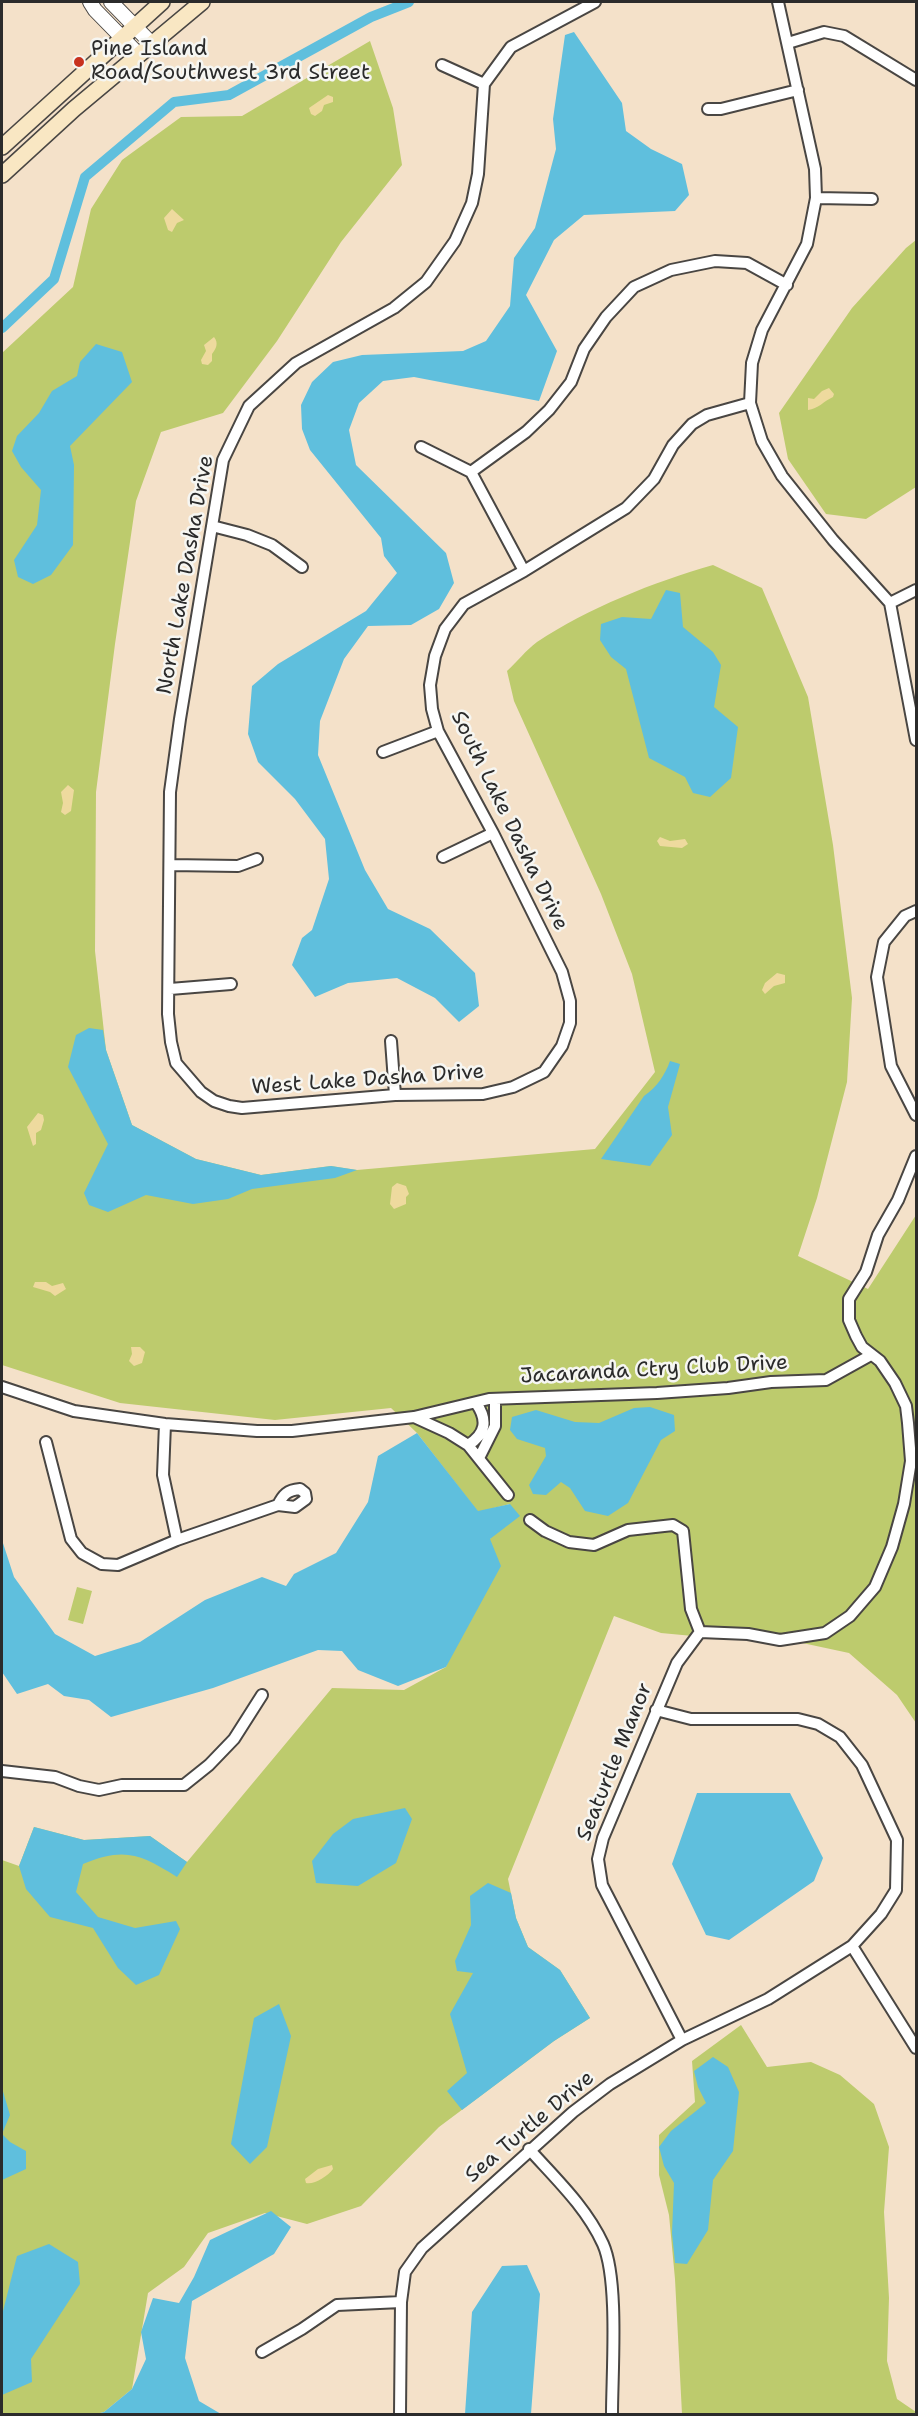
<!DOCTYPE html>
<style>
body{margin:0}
#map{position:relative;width:918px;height:2416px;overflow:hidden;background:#f4e1c9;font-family:"Shantell Sans",sans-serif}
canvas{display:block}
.frame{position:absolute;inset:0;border:3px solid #2b2b2b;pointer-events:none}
</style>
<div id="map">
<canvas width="918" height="2416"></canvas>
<div class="frame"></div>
</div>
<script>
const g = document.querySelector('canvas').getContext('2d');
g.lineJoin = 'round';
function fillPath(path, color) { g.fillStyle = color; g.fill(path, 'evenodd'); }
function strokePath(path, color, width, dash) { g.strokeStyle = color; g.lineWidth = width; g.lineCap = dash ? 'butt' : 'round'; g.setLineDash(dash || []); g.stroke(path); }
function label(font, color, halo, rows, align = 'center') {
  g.font = font + ' "Shantell Sans",sans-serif'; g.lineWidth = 5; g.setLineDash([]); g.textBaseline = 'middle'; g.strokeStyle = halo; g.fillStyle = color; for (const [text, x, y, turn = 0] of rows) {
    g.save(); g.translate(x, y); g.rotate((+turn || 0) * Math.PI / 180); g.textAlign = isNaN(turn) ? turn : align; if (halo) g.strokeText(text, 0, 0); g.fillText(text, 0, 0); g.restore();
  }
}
fillPath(new Path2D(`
 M370 41 393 108 402 165 341 242 277 341 223 413 161 432 136 501 115 644 96 792 95 951 106 1050 132 1125 196 1159 261 1175 331 1166 357 1170 595 1149 655 1072 632 974 601 894 514 701 507 671C517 662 526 650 537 642 588 608 654 582 713 565L762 588 808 697 833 845 852 998 847 1082 817 1198 798 1256 868 1289 916 1215V1723L897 1695 849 1653 793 1641 725 1639 661 1633 614 1616 508 1879 516 1918 528 1947 560 1970 590 2018 554 2041 439 2127 361 2206 307 2224 265 2213 208 2233 184 2267 148 2293 132 2389 104 2412 96 2414H2V1860L19 1866 34 1827 84 1840 150 1836 187 1862 332 1688 404 1690 446 1667 490 1539 510 1504 478 1512 417 1433 391 1408 275 1420 120 1403 2 1365V353L73 287 91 209 122 160 181 117 242 116Z
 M916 240V487L866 519 826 514 788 459 779 413 852 308 906 248Z
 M77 1587 92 1591 83 1624 68 1620Z
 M741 2025 767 2067 811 2062 840 2075 874 2104 889 2147 884 2212 889 2298 887 2361 897 2399 916 2412V2414H682L675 2279 669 2215 659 2175V2135L695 2102 692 2061Z`), '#bdcb6d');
fillPath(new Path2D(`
 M328 95 333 97V102L324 105 322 111 315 116 311 114 309 108Z
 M172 209 184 220 177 223 172 232 168 230 164 218Z
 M214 337C219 343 216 349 212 354V361L208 365 202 364 201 360 206 351 204 345Z
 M829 388 834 394 833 397C824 401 818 409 808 410V398L814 399 822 391Z
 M68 785 74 790 71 811 65 815 61 812 63 803 61 792Z
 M660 837 670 841 685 839 688 844 682 848 660 846 657 841Z
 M777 973 785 975V983L774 986 765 994 762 990 765 983Z
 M38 1113 43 1115 44 1120 41 1130 36 1133V1144L33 1146 27 1127Z
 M397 1183 406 1186 409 1194 406 1197V1204L394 1209 390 1204 392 1187Z
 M35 1282H46L52 1286 63 1283 66 1289 55 1296 50 1292 33 1287Z
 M131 1347H140L145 1352 142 1363 134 1366 129 1361 132 1354Z
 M332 2165 333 2169C328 2176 314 2185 306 2183L305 2179 318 2169Z`), '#eeda9e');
fillPath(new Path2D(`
 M574 32 622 103 626 131 651 149 682 164 689 195 675 211 584 215 554 240 526 295 557 351 539 401 414 377 383 381 359 403 349 430 356 465 446 553 454 583 439 609 411 625 368 626 344 659 320 721 318 755 365 870 388 909 430 929 475 973 479 1006 459 1022 435 998 397 978 348 983 315 997 292 965 302 938 312 930 329 879 325 839 295 799 258 762 248 734 252 686 278 664 366 611 397 573 384 556 381 538 310 450 302 429 301 405 312 382 333 362 362 355 463 351 486 341 510 306 514 258 535 228 556 149 553 119 565 35Z
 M96 344 122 352 132 382 70 446 74 465 73 545 51 575 33 584 18 577 14 560 37 525 41 490 21 467 12 451 17 436 39 413 52 391 77 376 80 362Z
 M666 590 680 593 683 627 713 652 721 665 714 707 738 727 731 778 710 797 693 793 685 777 649 758 626 669 611 657 600 640 601 624 622 617 651 619Z
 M89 1028 103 1030 106 1050 132 1125 196 1159 261 1175 331 1166 357 1170 335 1178 252 1189 228 1199 193 1204 146 1195 108 1212 89 1205 84 1193 108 1144 68 1067 76 1035Z
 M670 1061 680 1064 668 1107 672 1135 650 1166 601 1159 644 1096C657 1087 665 1075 670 1061Z
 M650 1407 674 1415 675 1431 661 1440 628 1503 608 1516 585 1511 570 1488 561 1482 546 1495 533 1494 529 1485 546 1456 545 1448 517 1439 510 1430 512 1417 536 1410 575 1422 599 1423 634 1408Z
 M417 1433 478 1511 510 1504 520 1516 490 1539 501 1566 446 1667 398 1686 358 1670 342 1651 318 1650 213 1688 111 1717 89 1700 64 1696 48 1684 17 1694 2 1672V1540L14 1577 55 1634 95 1656 140 1642 205 1600 262 1577 286 1586 294 1574 336 1553 368 1502 378 1456Z
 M697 1793H790L823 1858 814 1881 729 1940 706 1935 672 1864Z
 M405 1808 412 1819 396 1863 358 1886 316 1883 312 1861 333 1834 353 1819Z
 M34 1827 84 1840 150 1836 187 1862 177 1877C140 1854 125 1847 83 1864L76 1892 98 1917 135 1928 176 1921 180 1929 159 1975 136 1985 118 1968 93 1928 50 1917 26 1889 19 1866Z
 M488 1883 511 1893 516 1918 528 1947 560 1970 590 2018 554 2041 462 2110 447 2091 467 2073 450 2014 473 1973 457 1971 455 1961 471 1925 470 1896Z
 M279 2004 291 2036 267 2147 250 2164 231 2144 254 2018Z
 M713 2057 728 2067 739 2092 733 2151 713 2180 708 2230 687 2264 675 2263 672 2233 674 2183 664 2166 659 2147 671 2131 706 2103 698 2087 694 2071Z
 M2 2088 10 2115 2 2134 10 2142 26 2151V2169L2 2180Z
 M271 2211 291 2227 274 2254 192 2301 185 2358 199 2401 221 2414H96L104 2412 132 2389 146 2359 141 2332 153 2298 179 2303 194 2277 210 2240Z
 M49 2244 78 2262 80 2284 31 2359 32 2382 2 2395V2315L17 2256Z
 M527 2265 540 2294 531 2414H465L472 2312 502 2266Z`), '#5fbfdd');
strokePath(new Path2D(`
 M2 328 54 279 85 177 174 102 229 95 371 17 409 2`), '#5fbfdd', 10);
const minor = new Path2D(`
 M778 2 815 169 816 198 807 244 762 330 752 363 750 403 762 441 782 476 833 540 890 603 916 740
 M788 43 824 32 844 36 916 80
 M442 65 484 84
 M484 84 478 174 472 203 455 241 426 282 394 308 296 363 249 406 223 460 180 719 170 792 168 1014 171 1042 176 1063 201 1092 214 1101 229 1106 242 1108 395 1095 483 1094 513 1087 544 1072 562 1046 570 1023V1001L562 972 493 833 438 731 432 709 430 685 435 656 445 629 464 604 524 571 626 508 654 479 673 445 692 424 707 415 750 403
 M484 84 511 47 595 2
 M708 109H721L798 90
 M816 198 872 199
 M421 447 471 472 524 571
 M471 472 526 432 549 410 571 382 584 349 606 317 634 287 671 270 715 261 747 263 787 285
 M212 526 247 535 272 545 302 567
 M890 603 916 590
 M383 752 438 731
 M443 857 493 833
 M170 865 238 866 257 859
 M916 911 905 916 884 942 877 977 891 1066 916 1115
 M170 989 231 984
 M391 1041 395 1095
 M2 1387 74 1411 165 1424 257 1431H292L414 1417 489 1399 657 1393 728 1388 771 1382 826 1380 871 1355
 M414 1417 449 1433 468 1445 508 1495
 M165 1424 163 1475 177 1540
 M46 1442 71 1539 82 1553 102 1564 118 1565 177 1540 278 1505 295 1507 306 1499 305 1493 300 1489C287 1490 283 1495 278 1505
 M468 1445C486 1434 488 1420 476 1403
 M479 1458 495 1426V1399
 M530 1520 545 1531 569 1542 594 1545 628 1530 673 1525 683 1531 691 1609 700 1632 748 1634 780 1640 825 1633 850 1616 875 1587 892 1547 904 1504 911 1461 908 1423 906 1406 895 1383 880 1361 862 1347 856 1336 849 1320V1299L866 1272 878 1235 898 1200 916 1156
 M2 1771 55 1777 79 1786 99 1790 122 1785H184L209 1765 234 1739 262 1695
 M852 1946 916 2048
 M682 2040 602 1885 598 1859 603 1838 677 1663 700 1632
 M529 2149C556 2179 586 2207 603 2244 619 2280 612 2372 612 2414
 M262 2352 302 2329 337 2305 401 2302
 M400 2414 401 2302 405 2272 422 2248 573 2112 610 2084 682 2040 768 1999 852 1946 881 1914 896 1890 897 1840 862 1765 840 1737 818 1724 798 1719H691L656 1710`);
const tertiary = new Path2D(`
 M90 2 95 10 139 55
 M111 2 152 44`);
const secondary = new Path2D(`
 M2 147 162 2
 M2 175 74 109 202 2`);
strokePath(minor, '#494643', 14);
strokePath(tertiary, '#494643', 16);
strokePath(secondary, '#494643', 18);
strokePath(minor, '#fff', 10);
strokePath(tertiary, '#fff', 14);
strokePath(secondary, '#f9e7c3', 15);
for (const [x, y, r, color] of [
 [79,62,6,"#c8321e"]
]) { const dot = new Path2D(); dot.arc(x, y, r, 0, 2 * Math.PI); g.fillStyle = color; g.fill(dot); strokePath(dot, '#f6f6f2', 2); }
label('21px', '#2b2b2b', '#f6f6f2', [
 ["Pine Island",91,50],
 ["Road/Southwest 3rd Street",91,74]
], 'left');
label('21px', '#2b2b2b', '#f6f6f2', [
 ["North Lake Dasha Drive",186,575,-80],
 ["South Lake Dasha Drive",509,821,64],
 ["West Lake Dasha Drive",368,1080,-4],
 ["Jacaranda Ctry Club Drive",654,1370,-3],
 ["Seaturtle Manor",615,1762,-68],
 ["Sea Turtle Drive",530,2127,-40]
]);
</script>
